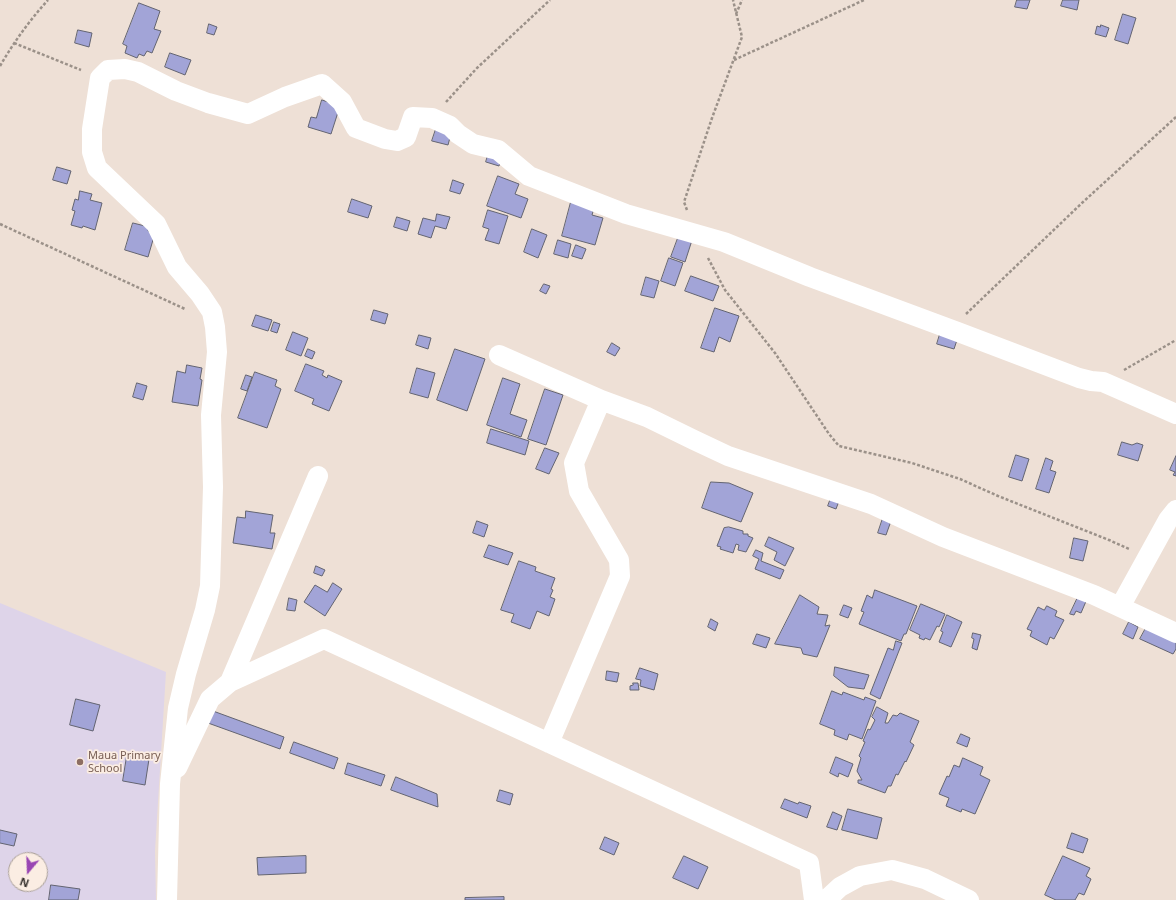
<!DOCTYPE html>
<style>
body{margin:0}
#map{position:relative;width:1176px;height:900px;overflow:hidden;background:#eee0d6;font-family:"Noto Sans",sans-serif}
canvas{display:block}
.north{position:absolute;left:8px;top:852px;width:40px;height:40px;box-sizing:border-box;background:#fbede3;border:1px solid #aba199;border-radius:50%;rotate:199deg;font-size:11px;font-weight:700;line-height:16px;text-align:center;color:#342f2b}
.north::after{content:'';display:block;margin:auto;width:14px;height:18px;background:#9945b3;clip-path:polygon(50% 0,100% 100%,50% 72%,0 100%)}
</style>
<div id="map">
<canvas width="1176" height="900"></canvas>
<div class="north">N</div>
</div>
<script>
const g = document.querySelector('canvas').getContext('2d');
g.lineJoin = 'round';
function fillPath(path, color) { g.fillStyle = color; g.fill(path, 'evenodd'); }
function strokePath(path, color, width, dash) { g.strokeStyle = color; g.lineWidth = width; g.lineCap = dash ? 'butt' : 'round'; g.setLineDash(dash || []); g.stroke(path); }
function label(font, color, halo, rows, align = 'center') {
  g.font = font + ' "Noto Sans",sans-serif'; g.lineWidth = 3.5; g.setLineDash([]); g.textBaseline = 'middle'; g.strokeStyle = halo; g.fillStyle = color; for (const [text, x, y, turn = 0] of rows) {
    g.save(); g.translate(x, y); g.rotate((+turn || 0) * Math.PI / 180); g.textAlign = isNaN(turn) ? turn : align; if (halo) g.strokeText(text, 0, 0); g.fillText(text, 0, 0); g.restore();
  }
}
fillPath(new Path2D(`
 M0 603 166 672 155 851 156 900H0ZM16 860H40V884H16Z`), '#ded4e9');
const building = new Path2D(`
 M1017 0H1030L1027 9 1015 7Z
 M1063 0H1079L1077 10 1061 6Z
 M139 3 160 11 154 29 161 31 152 53 147 51 144 56 139 54 137 58 125 53 127 46 123 44Z
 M1123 14 1136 18 1128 44 1115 40Z
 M209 24 217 27 214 35 207 33Z
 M1101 25 1109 28 1106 37 1095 34 1097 26 1100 27Z
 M78 30 92 33 89 47 75 43Z
 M170 53 191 60 185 75 165 67Z
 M322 100 340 106 331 134 308 127 311 117 316 118Z
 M437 126 452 130 448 145 432 141Z
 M489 152 502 156 499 166 486 162Z
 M57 167 71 171 67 184 53 180Z
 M498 176 519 184 515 194 528 199 521 218 487 206Z
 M453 180 464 184 460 194 450 191Z
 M80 191 92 194 90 200 102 203 95 230 83 226 82 228 71 225 75 211 72 210 75 199 78 200Z
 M352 199 372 206 368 218 348 212Z
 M571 202 594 208 592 215 603 218 595 245 562 236Z
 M488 210 508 216 499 244 485 240 489 229 483 227Z
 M437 214 450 217 446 229 435 226 431 238 418 234 423 218 435 221Z
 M397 217 410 221 407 231 394 227Z
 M133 223 149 227 148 231 155 233 148 257 125 250Z
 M532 229 547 235 538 258 524 252Z
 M681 230 694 234 685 262 671 257Z
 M558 240 571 244 568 258 554 254Z
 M576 245 586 249 582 259 572 256Z
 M669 258 683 263 675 286 661 281Z
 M691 276 719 286 713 301 685 291Z
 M646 277 659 281 654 298 641 295Z
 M544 284 550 286 546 294 540 291Z
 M715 308 739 316 730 342 719 337 714 352 701 348Z
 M374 310 388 314 385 324 371 320Z
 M256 315 272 320 268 331 252 326Z
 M274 322 280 324 277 333 271 331Z
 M941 331 958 337 954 349 937 344Z
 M293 332 308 338 301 356 286 350Z
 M419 335 431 338 428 349 416 345Z
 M612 343 620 348 615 356 607 352Z
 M308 349 315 352 312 359 305 356Z
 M455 349 485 359 467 411 437 400Z
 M306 364 324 371 322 375 327 378 328 375 342 381 329 411 312 404 314 399 295 391Z
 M187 365 202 368 200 379 202 380 198 406 172 402 177 371 185 373Z
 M417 368 435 373 428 398 410 393Z
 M255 372 277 380 275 386 281 389 267 428 238 418Z
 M246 375 252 377 247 391 241 389Z
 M503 378 520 384 510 414 527 420 521 437 487 425Z
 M137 383 147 386 143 400 133 397Z
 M545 389 563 395 546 445 528 439Z
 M491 429 529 441 525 455 487 443Z
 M1122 442 1132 445 1137 443 1143 445 1138 461 1118 455Z
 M545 448 559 453 549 474 536 469Z
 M1016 455 1029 459 1022 481 1009 477Z
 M1176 456V476L1173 475 1175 472 1170 470Z
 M1046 458 1053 461 1050 470 1056 472 1049 493 1036 489Z
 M711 482 729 483 753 493 741 522 702 508Z
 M831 498 839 501 836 509 828 506Z
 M246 511 273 515 270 533H275L272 549 233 543 237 517 245 518Z
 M883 518 891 521 886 535 878 533Z
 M477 521 488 525 484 537 473 533Z
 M729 527 743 531V534H748V536L753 538 746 552 738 550 739 545 736 544 733 553 720 549 721 547 717 546 724 528Z
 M769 537 794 548 785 566 774 560 777 552 765 546Z
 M1074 538 1088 541 1083 561 1070 558Z
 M489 545 513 553 508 565 484 557Z
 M756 550 763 553 761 561 784 570 780 579 755 569 759 559 753 556Z
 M519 561 536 567 535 571 555 578 551 589 553 590 550 597 555 599 549 616 537 611 530 629 511 622 514 614 501 610Z
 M316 566 325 570 322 576 314 573Z
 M333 583 342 589 325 616 304 602 315 585 327 592Z
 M875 590 917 606 906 634H904L901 641 859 624 864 612 861 611 867 595 872 598Z
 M800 595 819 607 817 614 828 615 825 626 830 625 817 657 803 654 801 648 775 644Z
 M1079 595 1087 599 1081 613 1076 611 1074 615 1070 614Z
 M289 598 297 600 295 611 287 610Z
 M921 604 945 614 939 627 937 626 930 640 925 638 924 640 919 638 920 635 910 630Z
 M844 605 852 608 848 618 840 615Z
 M1047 606 1057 611 1055 616 1064 620 1054 639 1050 637 1047 645 1030 636 1032 631 1027 629 1038 607 1044 610Z
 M947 615 962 622 951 647 939 642 943 632 941 631Z
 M711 619 718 623 715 631 708 627Z
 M1129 622 1138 627 1133 639 1123 634Z
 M1146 628 1176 642V649L1173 654 1140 639Z
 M973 633 981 635 977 650 972 648 974 639 972 638Z
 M757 634 770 638 766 648 753 644Z
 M896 641 902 643 880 699 870 694 888 648 893 650Z
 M835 667 869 675 864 689 848 687 834 676Z
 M640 668 658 674 654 690 640 686 641 680 636 679Z
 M607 671 619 673 617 682 606 680Z
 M633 683H638L639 690H630V686L633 685Z
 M832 691 842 695 843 692 864 700 865 697 876 701 862 739 849 734 847 740 834 735 835 730 820 724Z
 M76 699 100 705 93 731 70 725Z
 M877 707 888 713 885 723H888L893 715 897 716 900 713 919 721 910 742 914 745 906 762 905 761 898 775 896 774 891 786H888L885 793 858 783V780H862L857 771 861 758 859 756 865 742 863 741 868 729 870 730 875 720 872 717Z
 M213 711 284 737 280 749 208 723Z
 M961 734 970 738 967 747 957 743Z
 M294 742 338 758 334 769 290 753Z
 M127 756 149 759 145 785 123 781Z
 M836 757 853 764 848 777 839 773 838 777 830 773Z
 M963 758 983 767 980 775 990 780 975 814 962 809 961 812 946 806 949 798 939 794 947 776 949 777 954 765 959 767Z
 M348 763 385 775 381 786 345 774Z
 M396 777 437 794 438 807 391 790Z
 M500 790 513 794 510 805 497 801Z
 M785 799 798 804 799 802 811 806 807 818 781 808Z
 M848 809 882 818 877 839 842 830Z
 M833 812 842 816 837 830 827 827Z
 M0 830 17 834 14 846 0 843Z
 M1072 833 1088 839 1083 853 1067 848Z
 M605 837 619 843 614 855 600 849Z
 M306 856V873L258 875 257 858Z
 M684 856 708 867 698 889 673 878Z
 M1063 856 1090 868 1086 876 1091 879 1084 895 1079 893 1075 900H1056L1045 895Z
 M51 885 80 889 78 900H49Z
 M504 897V900H465V898Z`);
fillPath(building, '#a2a4d7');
strokePath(building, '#636471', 1);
strokePath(new Path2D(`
 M736 14 742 0
 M14 43 81 70
 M734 60 864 0
 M0 66C14 42 29 21 48 0
 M446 102 477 68 550 0
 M687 210 684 202 712 118 742 37 733 0
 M0 224 185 309
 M708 258 725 290 775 353 829 434 839 446 912 463 960 479 998 496 1109 540 1129 549
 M966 314 1083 202 1176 117
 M1124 370 1176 340`), '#9b9189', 2.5, [3, 2]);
strokePath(new Path2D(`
 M499 355 601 400 647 417 694 440 728 456 871 504 943 537 1094 595 1176 633
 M1120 607 1168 520 1176 510
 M230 682 318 476
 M549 743 620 576 619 560 579 491 574 463 601 400
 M177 768 210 699 230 682 324 639 809 863 814 900
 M167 900 170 784 178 708 186 674 205 610 210 586 213 487 211 415 217 352 215 327 212 312 200 294 177 267 156 224 97 168 92 152V129L100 78 108 70 125 69 138 72 176 91 208 103 248 114 285 97 322 84 342 102 356 128 385 139 397 141 406 137 413 117 432 118 450 126 458 134 473 144 498 150 529 176 626 214 724 242 810 277 958 332 1079 378 1091 381 1103 382 1176 414
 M826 900 840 887 860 876 892 870 925 879 969 900`), '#fff', 20);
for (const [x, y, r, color] of [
 [80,762,4,"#8d6e63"]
]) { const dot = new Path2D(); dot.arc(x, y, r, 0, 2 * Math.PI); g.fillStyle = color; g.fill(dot); strokePath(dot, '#fbede3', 1.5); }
label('11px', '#785e54', '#fbede3', [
 ["Maua Primary",88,756],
 ["School",88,769]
], 'left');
</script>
